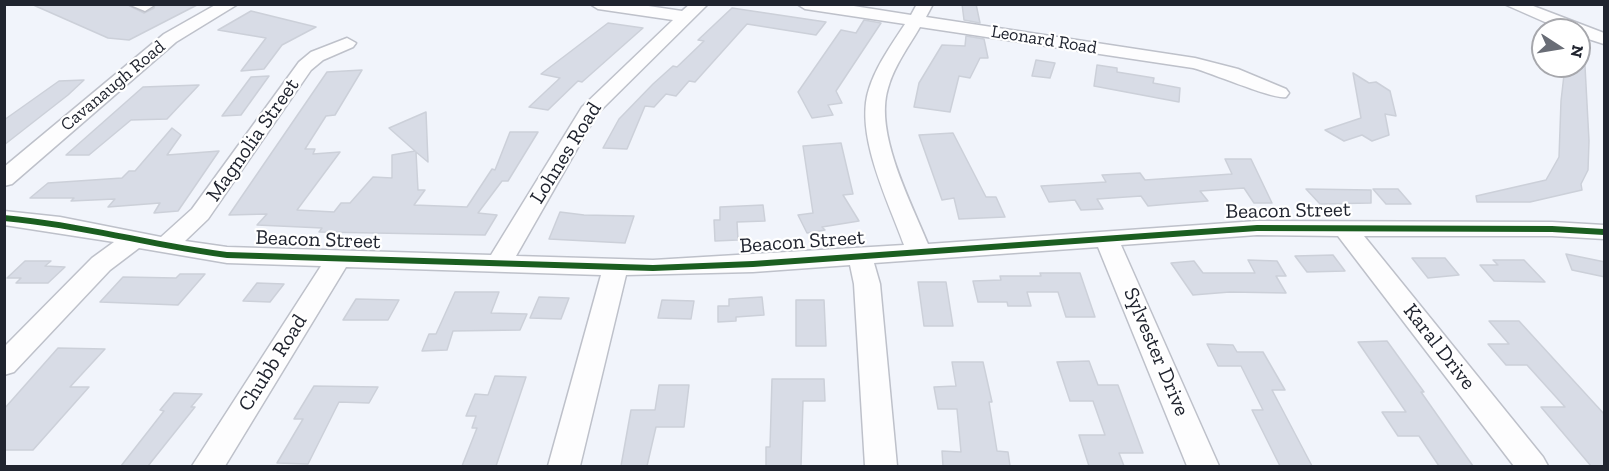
<!DOCTYPE html>
<style>
body{margin:0}
#map{position:relative;width:1609px;height:471px;overflow:hidden;background:#f1f4fb;font-family:"Zilla Slab",serif}
canvas{display:block}
.frame{position:absolute;inset:0;border:6px solid #20242f;pointer-events:none}
.north{position:absolute;left:1531px;top:18px;width:60px;height:60px;box-sizing:border-box;background:#fff;border:2px solid #a6a7ac;border-radius:50%;rotate:102deg;font-size:16px;font-weight:700;line-height:24px;text-align:center;color:#20242f}
.north::after{content:'';display:block;margin:auto;width:21px;height:27px;background:#696d76;clip-path:polygon(50% 0,100% 100%,50% 72%,0 100%)}
</style>
<div id="map">
<canvas width="1609" height="471"></canvas>
<div class="frame"></div>
<div class="north">N</div>
</div>
<script>
const g = document.querySelector('canvas').getContext('2d');
g.lineJoin = 'round';
function fillPath(path, color) { g.fillStyle = color; g.fill(path, 'evenodd'); }
function strokePath(path, color, width, dash) { g.strokeStyle = color; g.lineWidth = width; g.lineCap = dash ? 'butt' : 'round'; g.setLineDash(dash || []); g.stroke(path); }
function label(font, color, halo, rows, align = 'center') {
  g.font = font + ' "Zilla Slab",serif'; g.lineWidth = 4.5; g.setLineDash([]); g.textBaseline = 'middle'; g.strokeStyle = halo; g.fillStyle = color; for (const [text, x, y, turn = 0] of rows) {
    g.save(); g.translate(x, y); g.rotate((+turn || 0) * Math.PI / 180); g.textAlign = isNaN(turn) ? turn : align; if (halo) g.strokeText(text, 0, 0); g.fillText(text, 0, 0); g.restore();
  }
}
const building = new Path2D(`
 M31 4H126L144 13 154 8 155 4H199L129 40 108 38Z
 M962 4H976L980 23 964 20Z
 M732 8 826 22 816 35 747 24 695 82 689 81 676 96 666 94 654 107 645 106 627 149 603 148 619 119 653 84 673 66 677 67 704 41 698 40Z
 M251 11 316 27 282 45 264 69 241 71 266 38 218 30Z
 M864 20 881 23 836 91 842 103 828 105 833 115 812 118 798 92 841 30 856 33Z
 M608 23 643 28 582 82 578 81 548 110 529 107 560 78 541 74Z
 M966 36 984 39 988 58H980L970 78 959 76 950 112 914 107 919 83 942 45 965 46Z
 M1036 60 1055 63 1050 78 1032 76Z
 M1097 65 1117 68V72L1154 78 1153 83 1180 88 1179 102 1094 86Z
 M1565 66H1585L1589 141 1588 170 1581 184 1582 190 1530 202H1477L1476 196 1546 180 1559 157 1561 101Z
 M362 70 335 115 326 116 305 149H315L313 154 340 152 297 210 334 212 341 203H350L373 177 392 178V155L415 151 389 128 426 112 428 162 416 152 418 190H425L414 205 467 207 492 169 495 170 510 132H538L508 181H502L478 213 497 215 485 235 319 232 322 228 257 225 267 214 229 215 327 72Z
 M1353 73 1369 83 1376 82 1390 91 1396 116 1385 114 1389 135 1372 141 1362 135 1344 141 1325 130 1361 118Z
 M269 76 241 115 222 116 251 77Z
 M84 80 68 95 4 145V120L59 81Z
 M199 85 167 119 131 120 89 155H66L143 87Z
 M172 128 181 135 167 155 219 151 178 211 154 213 160 203 108 207 115 199 71 201 74 198H30L48 183 122 178 129 171H135Z
 M953 133 986 197H996L1005 217 959 219 954 198 942 200 919 135Z
 M841 143 853 194 843 195 859 221 822 227 825 230 807 233 798 215 813 213 803 146Z
 M1225 159H1251L1272 203H1254L1244 188 1200 191 1208 201 1170 204 1148 206 1141 196 1097 199 1103 209 1081 210 1075 200 1049 202 1041 186 1106 182 1102 175 1140 173 1145 180 1232 174Z
 M1306 189 1371 190V203L1320 204Z
 M1373 189H1398L1411 204H1386Z
 M763 205 765 221 737 222 738 240 715 241 714 220H720V207Z
 M560 212 584 215 634 216 625 243 549 239Z
 M1566 254 1605 262V277L1572 270Z
 M1333 255 1345 271 1307 272 1295 256Z
 M1412 258H1445L1459 275 1428 278Z
 M1248 260 1277 261 1286 276H1276L1286 293 1230 292 1193 295 1171 263 1194 261 1203 273H1255Z
 M1493 260H1524L1545 282 1494 281 1480 265H1498Z
 M25 261H51L45 266 65 267 48 283H16L21 278H7Z
 M1040 273H1080L1095 317H1066L1058 292H1027L1031 306H1008L1007 302H978L973 281 1001 280 1000 276H1041Z
 M180 274H205L178 305 100 302 123 277 176 278Z
 M918 282H946L953 326H924Z
 M257 283 284 284 270 302 243 301Z
 M455 292H499L491 313 527 314 520 330 453 331 447 350 422 351 429 334H436Z
 M539 297 569 298 561 319 530 318Z
 M762 297 764 315 736 317V321L718 322V306H729V299Z
 M356 299 399 300 388 320H343Z
 M662 300 694 301 691 319 658 318Z
 M796 300H824L826 346H796Z
 M1489 321H1519L1605 415V466H1591L1541 407H1565L1527 365H1506L1488 344H1509Z
 M1387 341 1424 392H1421L1473 466H1439L1419 436H1398L1382 412H1406L1358 342Z
 M1207 344 1233 345 1237 352H1263L1285 390H1272L1312 466H1280L1252 410H1263L1241 366H1218Z
 M58 348 105 349 70 387H89L33 450H4V409Z
 M1089 361 1098 385H1118L1143 453H1119L1124 466H1089L1079 435H1105L1093 401H1070L1057 362Z
 M952 362H983L992 402H989L997 451 1008 452 1010 466H943L942 451 961 452 957 409H938L934 387 956 386Z
 M495 376 526 377 496 466H462L477 428H472L476 416H466L475 394 488 395Z
 M772 379H824L825 401H803L801 466H766V447H770Z
 M659 385H689L684 427H656L647 466H621L631 410H655Z
 M314 386 378 387 369 403 339 402 308 464 277 463 303 419H294Z
 M174 393 202 394 191 407H195L148 466H121L164 411 160 410Z`);
fillPath(building, '#d8dce6');
strokePath(building, '#ccd0d9', 1.5);
const minor = new Path2D(`
 M128 4H152L153 6 145 11Z
 M217 4H238L176 42 12 184 4 186V167L164 34Z
 M590 4H635L682 11 690 4H708L597 114 516 256 653 260 904 245C889 203 854 134 869 89 876 66 892 44 905 24L805 9 797 4H841L911 15 917 4H933L926 17 1195 58 1238 69 1286 89 1289 93 1286 97C1274 100 1212 73 1193 68L920 27C909 46 894 66 888 88 874 133 911 202 928 244L1257 221 1552 222 1604 225V239L1552 236H1364L1543 457 1548 466H1514L1338 236 1257 235 1121 245 1219 466H1187L1098 247 874 263 880 284 897 466H865L854 284 850 265 753 272 626 275 580 466H548L601 275 346 267 225 466H192L321 266 227 263 139 248 110 270 14 372 4 375V347L92 258 114 242 4 225V211L60 217 161 237 192 209 299 62 311 52 347 38 356 43 353 47 323 60 311 70 208 219 185 241 227 247 491 255 582 107 673 20 598 9Z
 M1504 4H1528L1604 33V44L1579 36V30H1563Z`);
strokePath(minor, '#bec1ca', 3);
fillPath(minor, '#fdfdfe');
fillPath(new Path2D(`
 M4 215C80 222 152 242 227 252L653 265 753 261 1257 225 1552 226 1604 229V235L1552 232 1257 231 753 267 653 271 227 258C152 248 80 228 4 221Z`), '#1b5e20');
label('18px', '#20242f', '#fff', [
 ["Leonard Road",1044,40,9],
 ["Cavanaugh Road",113,86,-40]
]);
label('21px', '#20242f', '#fff', [
 ["Magnolia Street",253,140,-55],
 ["Lohnes Road",566,153,-58],
 ["Beacon Street",1288,211,-1],
 ["Beacon Street",318,240,2],
 ["Beacon Street",802,242,-4],
 ["Karal Drive",1439,347,52],
 ["Sylvester Drive",1156,352,67],
 ["Chubb Road",273,363,-58]
]);
</script>
